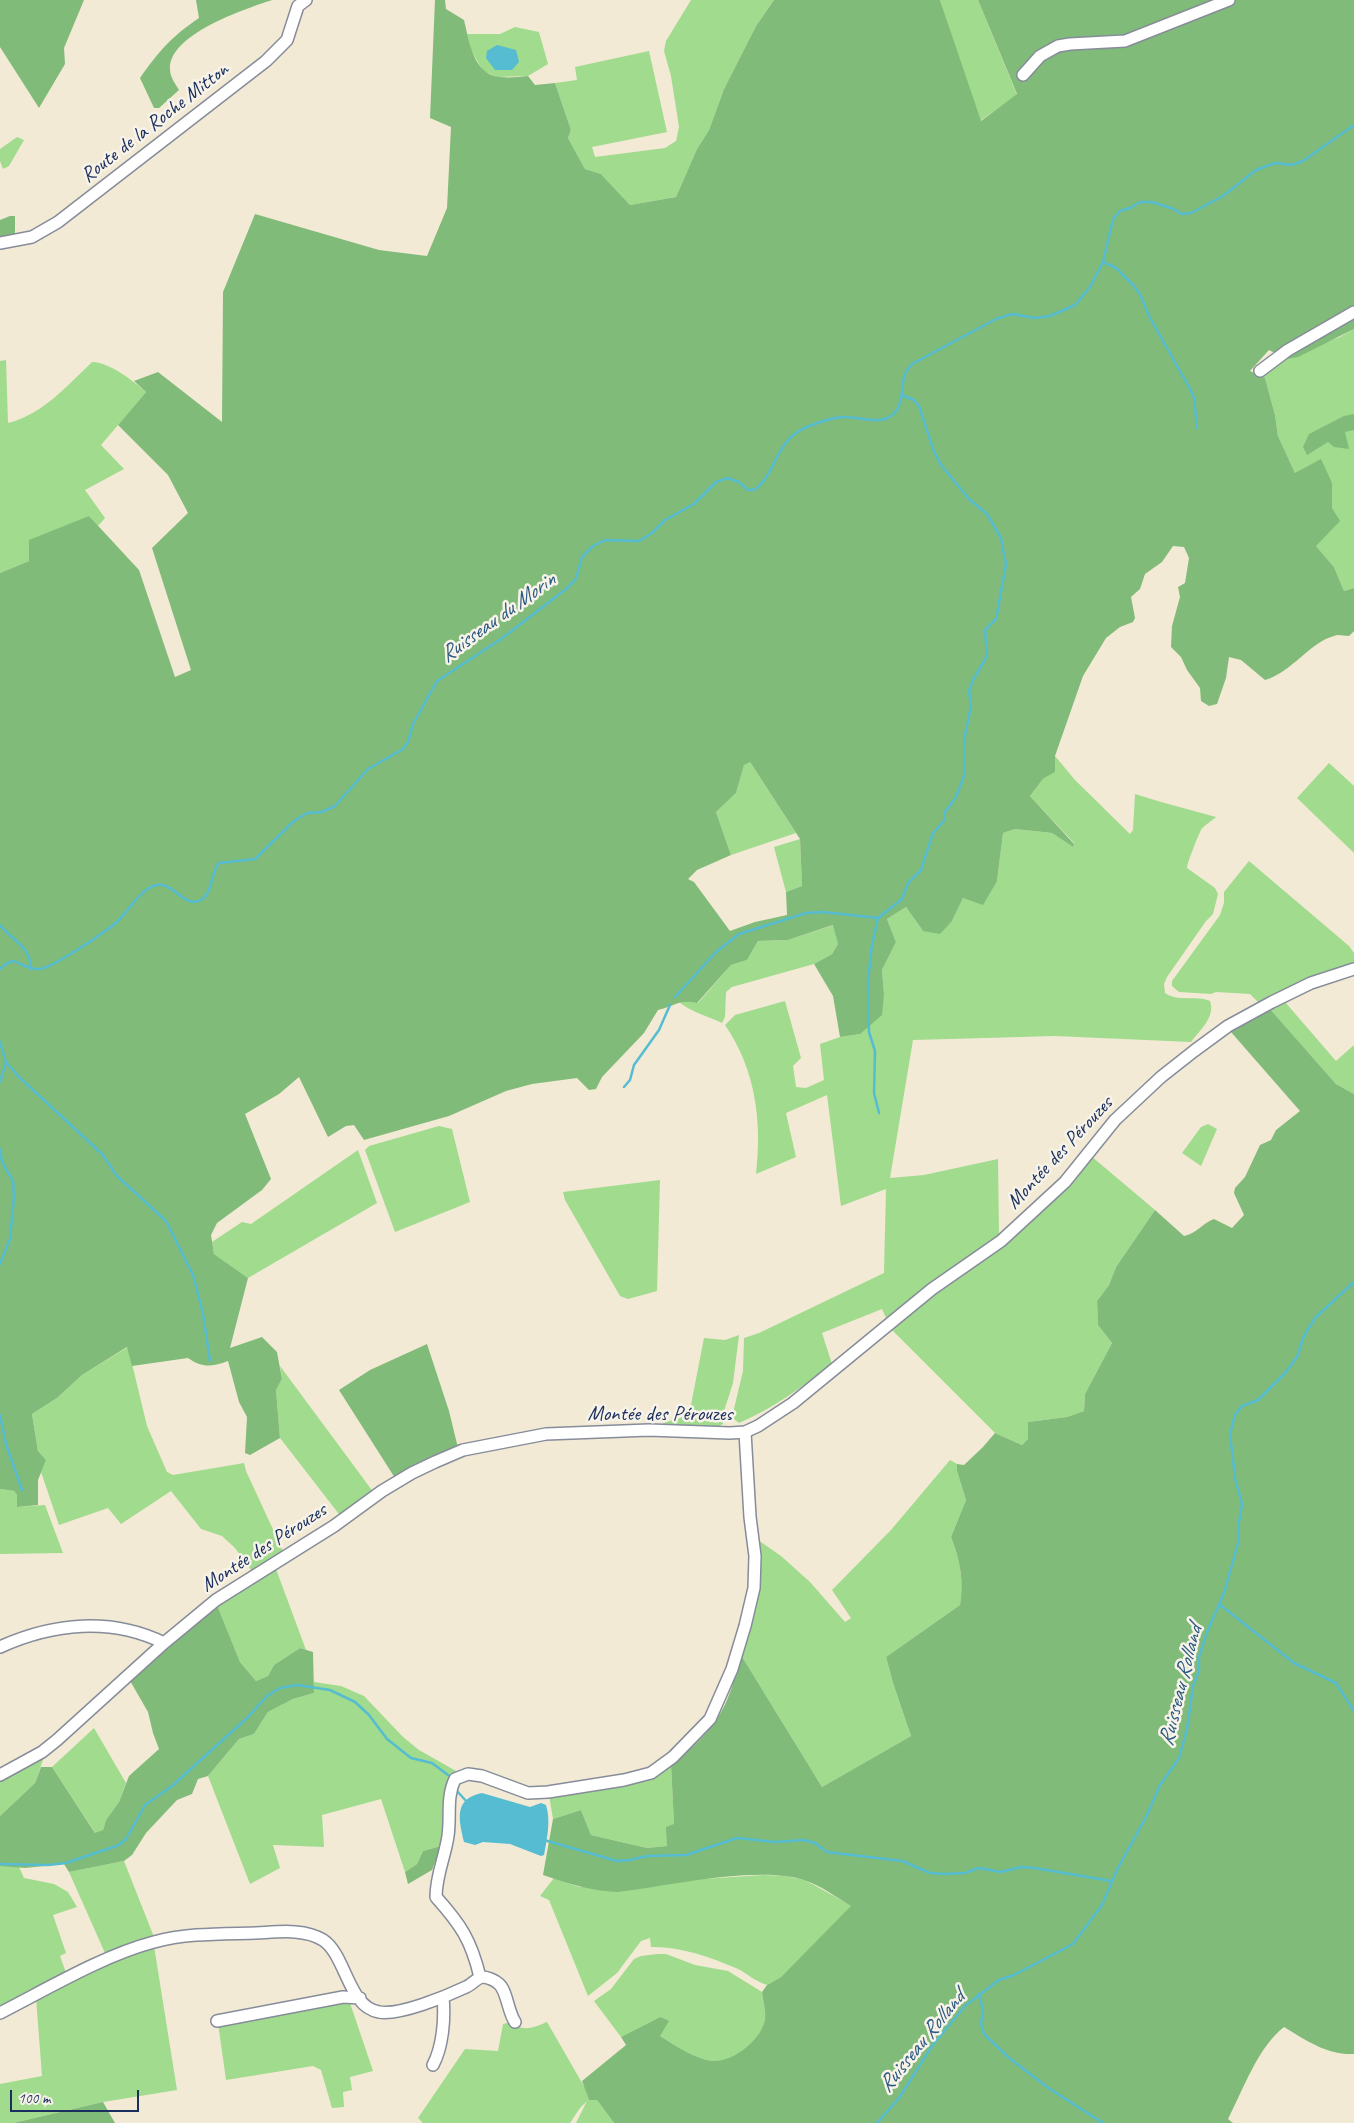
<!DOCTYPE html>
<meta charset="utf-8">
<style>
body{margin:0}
#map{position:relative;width:1354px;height:2123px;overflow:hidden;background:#f2ead5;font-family:Caveat,sans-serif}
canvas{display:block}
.scale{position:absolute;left:10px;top:2090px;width:129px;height:22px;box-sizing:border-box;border:2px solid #1b2f5e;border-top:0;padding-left:6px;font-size:15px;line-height:18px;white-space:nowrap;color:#1b2f5e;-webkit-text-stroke:4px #f7f3e8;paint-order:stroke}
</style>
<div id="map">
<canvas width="1354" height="2123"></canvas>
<div class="scale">100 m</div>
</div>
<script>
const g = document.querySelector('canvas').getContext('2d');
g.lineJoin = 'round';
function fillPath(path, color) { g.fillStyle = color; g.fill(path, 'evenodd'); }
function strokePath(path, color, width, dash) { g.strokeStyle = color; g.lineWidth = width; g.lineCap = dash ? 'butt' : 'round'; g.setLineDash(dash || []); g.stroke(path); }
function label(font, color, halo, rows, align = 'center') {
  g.font = font + ' Caveat,sans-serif'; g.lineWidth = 5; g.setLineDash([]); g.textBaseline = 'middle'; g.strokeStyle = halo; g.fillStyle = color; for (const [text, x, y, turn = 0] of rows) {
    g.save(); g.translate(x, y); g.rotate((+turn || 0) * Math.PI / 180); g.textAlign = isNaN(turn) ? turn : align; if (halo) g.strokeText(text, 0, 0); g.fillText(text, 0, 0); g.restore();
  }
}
fillPath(new Path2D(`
 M691 0H774L756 26 724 89 709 130 697 149 676 197 630 205 601 174 585 169 568 138 571 130 555 83 577 80 575 67 649 51 667 132 592 147 595 157 665 148 676 141 679 127 671 76 664 51 666 41Z
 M940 0H978L1017 95 980 121Z
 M515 27 539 32 548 64 528 76 497 77 483 71 471 50 467 34H500Z
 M17 137 24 140 9 166 3 169 0 161V149Z
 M1354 329V588L1344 591 1334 567 1316 546 1332 508V483L1295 473 1278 436 1275 415 1265 378 1261 376 1285 358 1340 337Z
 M6 360 8 423C42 415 68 385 92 362 111 363 132 380 146 392L101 445 124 469 85 490 105 518 98 526 89 516 29 561 0 573V361Z
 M1055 756 1075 780 1130 834 1133 830 1135 794 1161 802 1216 817C1212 821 1204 825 1201 830 1198 836 1187 863 1187 868L1215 888 1218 894 1213 914 1206 921 1167 977 1164 984 1165 993C1177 1002 1196 995 1210 1001 1216 1017 1199 1031 1191 1042L1055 1036 913 1040 890 1178 924 1175 998 1159 999 1236 887 1320 882 1309 822 1333 832 1364C802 1387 774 1408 739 1423L734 1419 733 1413 743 1371 744 1338 759 1333 884 1273 886 1189 841 1206 827 1095 786 1113 796 1157 756 1174C762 1122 756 1070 725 1025L735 1015 785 1001 801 1058 793 1066 796 1087 806 1088 824 1080 820 1044 840 1037 860 1034 884 994 882 970 896 942 887 919 906 907 923 931 952 921 963 898 997 881 1003 833 1015 829 1052 833 1073 847 1074 843 1030 796 1043 779 1055 772Z
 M750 762 796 833 731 855 716 812 736 793 744 764Z
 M1329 763 1354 786V853L1297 798Z
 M800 839 802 886 786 892 774 847Z
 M1249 861 1349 946 1354 953V962L1293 985 1259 1003 1250 994 1216 992 1211 994 1179 992 1172 986V981L1220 915 1224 903V892Z
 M834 925 838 944 832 954 814 964 732 987 726 992 725 1017 722 1023C708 1016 691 1012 679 1002L684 1000 698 1003 731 965 747 960 758 941 788 940Z
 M1285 1002 1336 1061 1354 1045V1094L1336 1084 1270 1009Z
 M1208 1124 1217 1129 1201 1166 1182 1153 1201 1127Z
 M439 1126 452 1129 470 1202 395 1232 365 1150 369 1146Z
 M358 1150 377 1203 248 1278 214 1254 212 1242 242 1222 251 1224Z
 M1091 1156 1155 1210 1116 1267 1109 1285 1097 1301 1098 1325 1112 1343 1085 1394 1084 1411 1067 1417 1028 1422V1439L1022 1445 995 1433 891 1329 921 1302 995 1252 1034 1218Z
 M660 1180 657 1291 628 1299 620 1296 565 1200 563 1192Z
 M739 1335 733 1383 725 1408 723 1424 717 1427 663 1425V1423L689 1415 704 1338 725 1340Z
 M128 1347 147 1426 167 1472 173 1475 244 1463 246 1471 283 1551 254 1571 251 1570 235 1548 222 1536 201 1529 171 1491 121 1524 108 1508 59 1525 41 1472 46 1460 38 1451 32 1414 57 1398 82 1375Z
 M280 1366 374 1493 342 1518 280 1438 276 1390 282 1379Z
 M950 1460 957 1464V1471L966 1500 951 1537C960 1560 964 1581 960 1605L886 1657 893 1683 911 1736 822 1787 741 1655C749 1632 758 1608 760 1583 761 1569 758 1554 758 1540L781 1556 810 1582 845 1622 851 1618 832 1590 891 1530Z
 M0 1489 14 1491 17 1495V1507L45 1505 63 1553 0 1554Z
 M276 1569 306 1650 300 1648 274 1665 268 1676 256 1681 240 1662 217 1605Z
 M314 1682 341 1686 364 1696 403 1737 419 1750 456 1771 445 1788 441 1846 423 1851 417 1864 405 1872 381 1799 322 1815 324 1847 273 1845 280 1868 250 1884 208 1776 239 1739 254 1734 268 1712 293 1699 314 1693Z
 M94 1728 126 1783 119 1802 106 1820 103 1830 96 1834 52 1767Z
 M44 1757 35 1783 0 1816V1782Z
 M671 1765 674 1824 667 1846 647 1848 591 1835 581 1810 553 1819 549 1795 641 1781 653 1777Z
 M124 1861 154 1937 105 1953 69 1872Z
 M4 1865 19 1867 24 1878 54 1884 68 1892 77 1907 53 1915 66 1953 60 1956 66 1973 0 2006V1866Z
 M764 1875 784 1876 805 1880 852 1906 781 1977 767 1985C754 1981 747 1973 736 1968 710 1957 679 1946 651 1947L650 1938 641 1941 617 1973 588 1996 549 1900 540 1896 554 1878 579 1887Z
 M154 1946 177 2090 103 2102 13 2123H0V2084L42 2076 36 1998 119 1957Z
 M657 1954H666L695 1965 728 1971 762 1992C763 2001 766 2010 765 2019 762 2039 733 2064 712 2061 694 2058 676 2046 660 2036V2017L621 2037 594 2001 611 1989 634 1959 641 1956Z
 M349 2000 373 2071 350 2077 352 2090 343 2092 344 2107 332 2108 321 2070 313 2066 226 2080 218 2023Z
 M512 2022C522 2033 535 2027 547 2022L585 2088 589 2100H597L614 2123H576L587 2101 580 2108 570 2123H423L418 2118 465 2049 498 2051 503 2024Z`), '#a0db8e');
fillPath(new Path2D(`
 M0 0H84L64 48 65 64 39 108 0 47Z
 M196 0H272C245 9 169 34 170 69 170 77 175 83 179 90L159 108H154L140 78C159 51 171 37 199 18Z
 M435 0H445L446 9 464 20C469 40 473 75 500 77 509 78 519 77 528 76L535 85 555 83 571 130 568 138 585 169 601 174 630 205 676 197 697 149 709 130 724 89 756 26 774 0H940L981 121 1017 94 978 0H1354V329L1298 357 1287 359 1269 350 1250 371 1265 378 1275 415 1278 436 1295 473 1321 459 1332 483V508L1340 521 1316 546 1334 567 1344 591 1354 588V631L1349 636C1344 636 1338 634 1334 636 1310 642 1291 673 1265 680L1241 660 1229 657 1226 678 1217 704 1209 706 1201 701 1200 688 1187 670 1181 657 1171 647 1172 626 1180 597 1178 587 1185 583 1189 558 1184 547 1173 546 1162 562 1145 574 1140 589 1131 597 1135 618 1133 622 1120 627 1106 638 1083 676 1055 756V772L1043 779 1030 796 1074 844 1073 847 1052 833 1015 829 1003 833 997 881 983 905 963 898 952 921 940 934 923 931 906 907 887 919 896 942 882 970 884 994 882 1015 860 1034 840 1037 833 996 814 964 832 954 838 944 833 925 788 940 758 941 747 960 731 965 697 1003C678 999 676 1006 658 1010L644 1033 602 1077 596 1089 589 1090 577 1078 532 1084 506 1091 449 1116 364 1140 354 1125 346 1126 328 1137 299 1077 279 1094 245 1114 271 1179 262 1190 217 1223 211 1235 214 1254 248 1278 230 1348 262 1337 277 1352 282 1379 276 1390 280 1438 250 1455 245 1453 247 1417 239 1402 228 1361C212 1367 202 1368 188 1358L132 1366 127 1347 82 1375 57 1398 32 1414 38 1451 46 1460 38 1480V1505L17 1507V1495L14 1491 0 1489V573L29 561V540L89 516 139 570 175 677 191 670 152 548 188 513 168 475 118 425 146 392 134 381 158 372 222 422 223 292 255 214 379 250 427 256 447 208 451 127 430 118ZM750 762 800 839 802 886 786 892 787 915 755 922 730 931 694 882 688 879 697 870 731 855 716 812 736 793 744 765Z
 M10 216H15V237L0 238V220Z
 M1354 414V430L1345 432 1349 449 1334 447 1328 442 1307 455 1303 447 1309 434 1344 416Z
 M1270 1009 1336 1084 1354 1094V2054C1327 2055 1307 2041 1284 2027 1258 2047 1243 2090 1228 2119L1233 2123H614L597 2100H589L582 2081 626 2045 621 2037 660 2017 669 2021 660 2036C676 2046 694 2058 712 2061 733 2063 762 2039 765 2019 766 2010 763 2001 762 1992L767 1985 781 1977 851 1906C836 1897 820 1885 804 1880 757 1865 669 1886 618 1892 591 1891 569 1884 543 1875L553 1819 581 1810 591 1835 647 1848 667 1846 666 1827 674 1824 671 1765C693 1748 716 1727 727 1700 733 1686 737 1670 741 1655L822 1787 911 1736 893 1683 886 1657 960 1605C964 1581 960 1560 951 1537L966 1500 957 1471V1464L964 1465 983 1447 995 1433 1022 1445 1028 1439V1422L1067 1417 1084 1411 1085 1394 1112 1343 1098 1325 1097 1301 1109 1285 1116 1267 1155 1210 1184 1236C1196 1234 1203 1223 1214 1219L1232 1228 1244 1215 1234 1193 1235 1188 1245 1177 1260 1145 1271 1140 1276 1130 1300 1111 1231 1032Z
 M427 1344 449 1411 458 1448 395 1478 339 1390 370 1370Z
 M217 1605 240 1662 256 1681 268 1676 274 1665 300 1648 313 1652 314 1693 293 1699 268 1712 254 1734 239 1739 208 1776 198 1779 192 1794 177 1800 146 1833 132 1855 124 1861 69 1872 64 1864 25 1868 0 1866V1816L35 1783 41 1767H52L95 1833 103 1830 106 1820 119 1802 129 1776 159 1749 153 1733 148 1712 129 1679Z
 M441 1846 432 1870 408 1884 405 1872 417 1864 423 1851Z
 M103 2102 115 2123H13Z`), '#80bb79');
fillPath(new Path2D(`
 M497 45 516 50 519 62 512 70H495L486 58 487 51Z
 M482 1793 530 1807 541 1803 546 1805C551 1821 547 1839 544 1855L541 1856 510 1844 483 1842 475 1845 464 1842C459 1820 453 1799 482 1793Z`), '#55bcd2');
strokePath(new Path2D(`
 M1103 262 1116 268 1133 285 1140 294 1149 316 1190 389 1194 398 1197 428
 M0 925C12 940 31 947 31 969
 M0 969 7 963 14 961C22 965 30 969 39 969 51 969 107 931 118 921 128 911 137 895 149 888 172 874 181 910 201 900 213 893 210 874 219 863L255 859 294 821 307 813 322 812 335 806 368 769 403 749 408 742 413 724 437 681 501 639 566 589 576 579 582 557 593 546 605 540 639 541 652 533 665 520 694 504 716 482 728 478 739 482 748 490H754C774 476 775 448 796 433 805 426 831 418 842 417 857 416 879 425 891 416 904 407 901 390 904 377 905 372 909 368 912 364L996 319 1012 314 1035 318 1050 316 1075 305 1090 287 1103 262 1113 219 1120 211 1130 208 1140 202H1152L1174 209 1181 214 1191 213 1223 196 1256 170 1275 163 1292 165 1303 161 1354 125
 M675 997 716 952 739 934 806 913 823 912 878 918
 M0 1042 6 1062 19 1077 102 1154 117 1176 166 1221 193 1275 203 1314 210 1361
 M0 1082 6 1062
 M624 1087 630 1080 634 1065 659 1030 670 1005
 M879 1113 874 1093 875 1051 869 1032 868 980 872 945 878 918 902 899 908 883 921 870 933 833 944 821 945 812 956 797 964 776 965 735 971 706 969 691 973 680 987 656 985 630 996 619 1006 565 1001 538 987 514 969 499 941 465 933 449 919 406 914 400 902 395
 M0 1149 2 1162 13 1181 14 1197 10 1239 0 1264
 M0 1415 6 1444 22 1490
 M1219 1604 1294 1663 1336 1683 1354 1711
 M457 1791 467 1802
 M544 1840 617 1861 630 1860 647 1856 686 1855 737 1838 775 1842 804 1840 815 1843 827 1852 902 1861 930 1873 944 1874 965 1873 979 1868 1001 1872 1021 1867 1035 1868 1111 1881
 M0 1864 48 1865 66 1863 119 1845 126 1839 145 1805 172 1786 247 1718 267 1696 280 1688 297 1685 330 1690 355 1702 369 1715 387 1739 411 1758 432 1763 448 1775
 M979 1994 983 2011 981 2024 984 2034 1008 2057 1047 2087 1103 2123
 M877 2123 899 2098 932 2046 965 2006 999 1980 1014 1975 1073 1944 1102 1905 1117 1870 1147 1815 1160 1785 1179 1758 1187 1729 1193 1686 1199 1671V1657L1207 1632 1224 1593 1239 1540 1238 1528 1242 1504 1235 1478 1230 1434 1235 1415 1242 1406 1258 1400 1286 1372 1297 1357 1304 1336 1315 1318 1354 1282`), '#55bcd2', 2.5);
const minor = new Path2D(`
 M1023 75 1040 56 1058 46 1070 44 1125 41 1229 0
 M0 243 32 237 58 222 266 61 287 40 298 6 306 0
 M1260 371 1288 350 1354 312
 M0 1647C53 1623 111 1617 164 1643
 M0 1775 42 1752 57 1740 164 1643 216 1600 334 1526 382 1491 412 1473 435 1462 463 1450 546 1434 649 1430 730 1433 745 1432 758 1426 793 1403 932 1289 1001 1241 1065 1182 1115 1120 1161 1077 1194 1051 1228 1026 1272 1002 1311 983 1354 969
 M480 1977C471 1940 461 1925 436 1897 436 1875 445 1857 448 1836 451 1816 446 1798 455 1779L468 1774 482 1776 528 1793 548 1792 624 1780 651 1773 673 1757 710 1719 732 1669 745 1626 754 1588 755 1556 750 1517 745 1432
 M0 2013C47 1989 104 1955 154 1942 187 1933 222 1934 256 1933 277 1932 304 1928 323 1940 346 1955 348 2007 379 2012 399 2016 447 1996 466 1987 471 1985 477 1978 482 1977 487 1977 495 1980 499 1984 507 1991 508 2012 515 2022
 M217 2021 343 1997 360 1998
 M433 2065C443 2046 445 2018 443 1997`);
strokePath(minor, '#868c9a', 14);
strokePath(minor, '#fff', 11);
label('21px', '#1b2f5e', '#f7f3e8', [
 ["Route de la Roche Mitton",155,123,-38],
 ["Montée des Pérouzes",1060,1153,-47],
 ["Montée des Pérouzes",660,1414],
 ["Montée des Pérouzes",264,1548,-33]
]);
label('italic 22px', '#2c5981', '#f7f3e8', [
 ["Ruisseau du Morin",498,618,-36],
 ["Ruisseau Rolland",1181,1686,-76],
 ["Ruisseau Rolland",922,2042,-51]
]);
</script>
